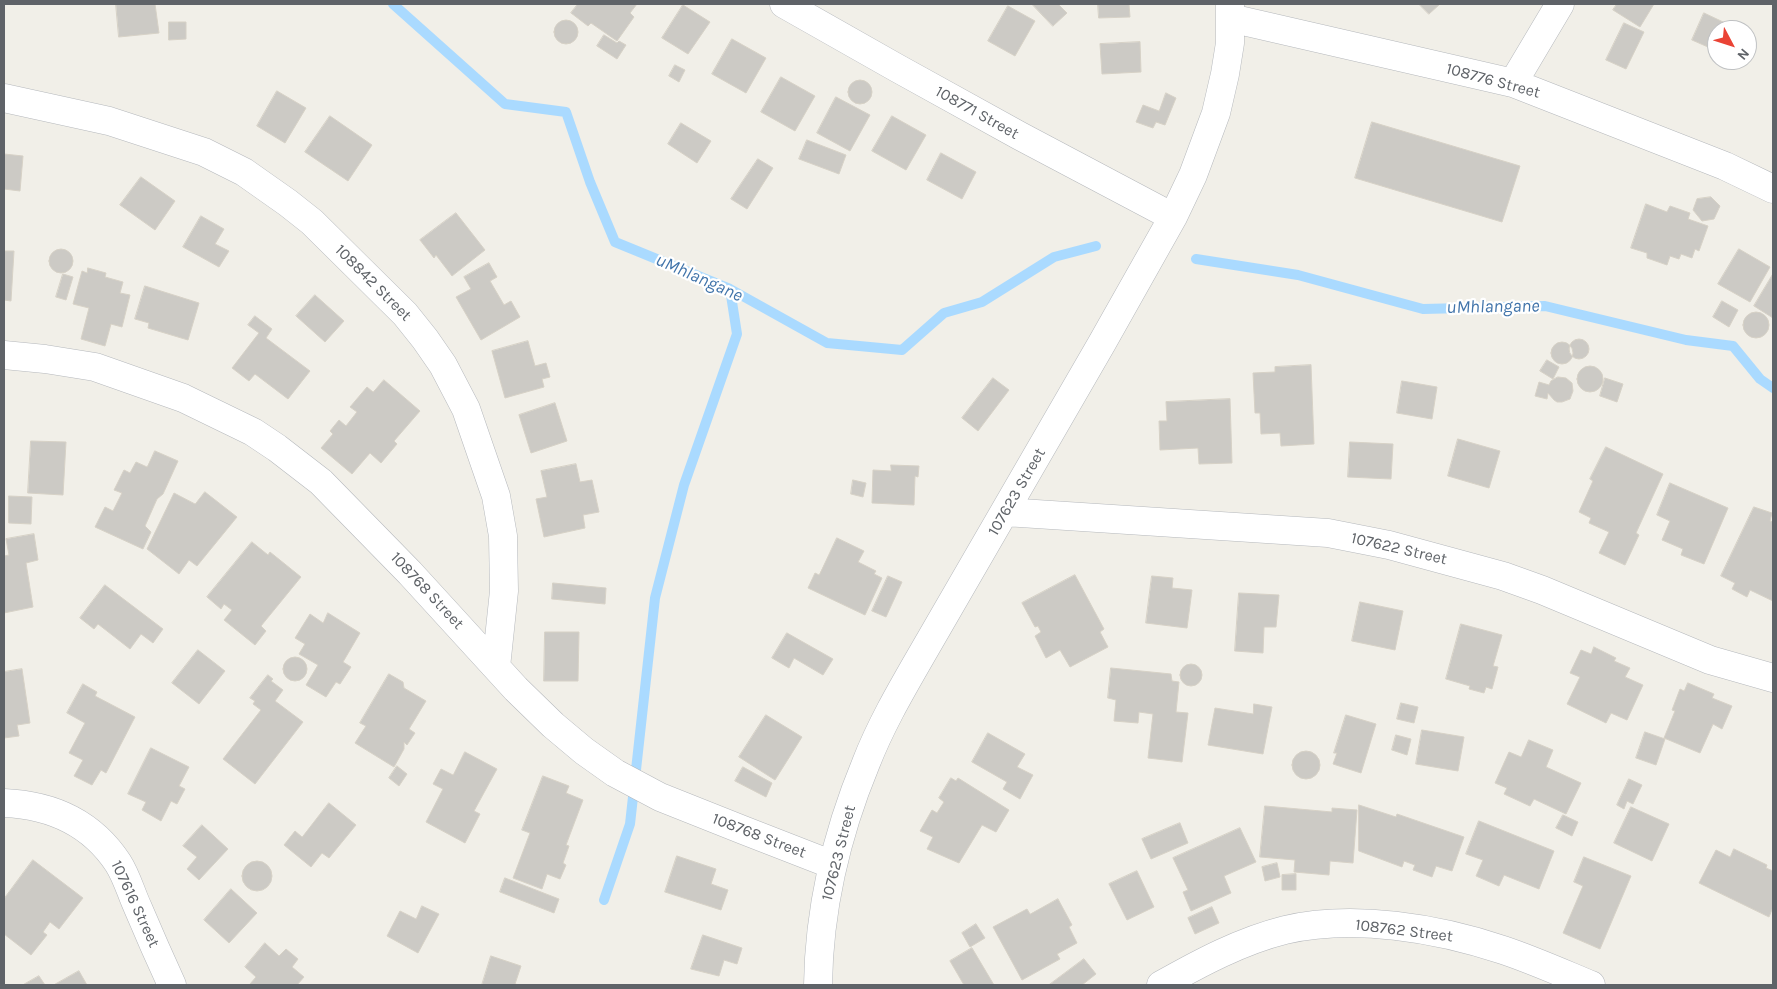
<!DOCTYPE html>
<style>
body{margin:0}
#map{position:relative;width:1777px;height:989px;overflow:hidden;background:#f1efe8;font-family:Karla,sans-serif}
canvas{display:block}
.frame{position:absolute;inset:0;border:5px solid #5f6368;pointer-events:none}
.north{position:absolute;left:1707px;top:20px;width:50px;height:50px;box-sizing:border-box;background:#fff;border:1px solid #bfc1c3;border-radius:50%;rotate:130deg;font-size:14px;font-weight:700;line-height:20px;text-align:center;color:#5f6368}
.north::after{content:'';display:block;margin:auto;width:18px;height:22px;background:#ea4335;clip-path:polygon(50% 0,100% 100%,50% 72%,0 100%)}
</style>
<div id="map">
<canvas width="1777" height="989"></canvas>
<div class="frame"></div>
<div class="north">N</div>
</div>
<script>
const g = document.querySelector('canvas').getContext('2d');
g.lineJoin = 'round';
function strokePath(path, color, width, dash) { g.strokeStyle = color; g.lineWidth = width; g.lineCap = dash ? 'butt' : 'round'; g.setLineDash(dash || []); g.stroke(path); }
function fillPath(path, color) { g.fillStyle = color; g.fill(path, 'evenodd'); }
function label(font, color, halo, rows, align = 'center') {
  g.font = font + ' Karla,sans-serif'; g.lineWidth = 4.5; g.setLineDash([]); g.textBaseline = 'middle'; g.strokeStyle = halo; g.fillStyle = color; for (const [text, x, y, turn = 0] of rows) {
    g.save(); g.translate(x, y); g.rotate((+turn || 0) * Math.PI / 180); g.textAlign = isNaN(turn) ? turn : align; if (halo) g.strokeText(text, 0, 0); g.fillText(text, 0, 0); g.restore();
  }
}
strokePath(new Path2D(`
 M393 4 505 104 566 112 590 182 615 242 730 289 827 343 902 350 944 313 982 302 1054 257 1096 246
 M1196 259 1298 275 1423 309 1545 306 1686 340 1733 346 1760 379 1773 388
 M604 900 630 824 655 598 684 485 737 334 730 289`), '#aadaff', 10);
const building = new Path2D(`
 M116 4H155L159 33 119 37Z
 M578 4H637L630 13 634 17 617 41 591 23 588 26 571 13Z
 M1032 4H1058L1067 13 1053 26Z
 M1098 4H1129L1130 17 1099 18Z
 M1419 4H1440L1429 14Z
 M1617 4H1654L1640 27 1613 10Z
 M683 5 710 22 688 54 662 38Z
 M1008 6 1035 21 1015 56 988 41Z
 M1704 13 1738 29 1737 30H1717V51L1692 40Z
 M554 32a12 12 0 1 1 24 0a12 12 0 1 1-24 0Z
 M169 22H186V39L169 40Z
 M1624 23 1644 32 1626 69 1606 60Z
 M604 35 617 43 619 41 626 45 617 59 597 46Z
 M732 39 766 58 746 93 712 74Z
 M1140 42 1141 72 1102 74 1100 44Z
 M675 65 685 70 679 82 669 76Z
 M781 77 815 96 795 131 761 112Z
 M848 92a12 12 0 1 1 24 0a12 12 0 1 1-24 0Z
 M277 91 306 108 285 143 257 126Z
 M1166 93 1176 98 1165 125 1156 122 1153 128 1136 122 1143 105 1159 111Z
 M836 97 870 115 850 151 817 133Z
 M330 116 372 145 348 181 305 152Z
 M892 116 926 135 906 170 872 151Z
 M1372 122 1520 166 1502 222 1355 178Z
 M681 123 711 141 697 163 668 144Z
 M807 140 846 155 839 174 799 159Z
 M941 153 976 172 962 199 927 180Z
 M4 154 23 156 20 191 4 189Z
 M758 159 773 168 747 209 731 199Z
 M141 177 175 201 155 230 120 205Z
 M1711 197 1720 206 1714 219 1702 221 1693 210 1697 199Z
 M1646 204 1667 212 1670 206 1690 213 1688 219 1708 226 1699 251 1695 249 1692 258 1681 254 1679 259 1670 256 1667 265 1647 258V253L1631 248Z
 M456 213 485 250 452 276 436 255 434 258 420 240Z
 M201 216 224 229 215 244 229 251 219 267 183 247Z
 M1739 249 1770 267 1750 302 1718 284Z
 M49 261a12 12 0 1 1 24 0a12 12 0 1 1-24 0Z
 M4 251H14L11 301 4 300Z
 M489 263 497 277 490 281 504 305 511 301 520 317 481 340 456 297 471 289 464 277Z
 M88 268 106 273 105 277 123 282 120 293 130 295 122 327 111 324 105 346 81 339 89 308 73 304 82 271 87 273Z
 M63 274 73 277 66 300 56 297Z
 M1773 274V318L1754 306Z
 M145 286 199 303 188 340 148 328 149 323 135 319Z
 M315 295 344 321 325 342 296 316Z
 M1722 301 1738 310 1729 327 1713 317Z
 M1743 325a13 13 0 1 1 26 0a13 13 0 1 1-26 0Z
 M255 316 272 329 266 338 310 371 288 399 255 374 249 381 232 368 259 333 248 325Z
 M1569 349a10 10 0 1 1 20 0a10 10 0 1 1-20 0Z
 M528 341 535 366 546 363 550 377 542 379 544 387 505 398 492 351Z
 M1551 353a11 11 0 1 1 22 0a11 11 0 1 1-22 0Z
 M1547 360 1559 367 1553 379 1540 371Z
 M1311 365 1314 444 1281 446 1280 433 1261 434 1260 413H1255L1253 373 1275 372V367Z
 M1577 379a13 13 0 1 1 26 0a13 13 0 1 1-26 0Z
 M1558 377 1566 378 1572 383 1573 391 1570 399 1562 402H1557L1554 400 1548 393 1547 399 1535 396 1539 382 1549 385 1551 381Z
 M993 378 1009 390 978 431 962 418Z
 M1605 378 1623 384 1617 402 1600 396Z
 M384 380 420 411 394 441 397 444 381 463 370 453 352 474 321 448 333 434 330 431 339 420 346 426 357 412 350 407 367 387 373 392Z
 M1402 381 1437 387 1432 419 1397 413Z
 M1230 399 1232 463 1199 464 1198 448 1160 450 1159 421H1167L1166 402Z
 M555 403 567 441 531 453 519 415Z
 M1458 439 1500 451 1489 488 1448 476Z
 M31 441 66 442 63 495 28 493Z
 M1350 442 1393 444 1391 479 1348 477Z
 M1606 447 1663 474 1636 533 1639 535 1625 565 1599 553 1609 532 1589 523 1591 518 1579 512 1593 481 1590 479Z
 M155 451 178 461 163 494 157 499 145 526 151 532 143 549 95 527 105 507 113 511 122 493 114 490 124 470 130 473 136 462 147 467Z
 M576 464 580 482 592 480 599 512 583 515 585 528 544 537 536 499 547 497 541 471Z
 M891 465 919 466 918 477 915 476 914 505 872 503 873 470 891 471Z
 M853 480 866 483 863 497 851 494Z
 M1670 483 1728 508 1704 564 1681 555 1683 549 1662 540 1670 521 1657 515Z
 M205 492 237 517 197 566 189 560 179 574 147 549 174 493 195 504Z
 M9 496 32 497 31 524 9 523Z
 M1754 507 1772 513 1770 521 1773 522V601L1750 590 1747 597 1732 589 1735 583 1721 576Z
 M34 534 38 560 26 563 33 607 4 613V556L9 555 6 539Z
 M837 538 864 551 858 562 876 571 874 574 882 578 865 615 808 588 815 573 819 575Z
 M252 542 268 555 270 552 301 577 261 626 266 631 255 645 224 620 232 610 224 604 221 609 207 597Z
 M1075 575 1104 629 1100 632 1108 647 1070 667 1060 650 1046 658 1035 636 1041 632 1038 626 1035 627 1022 603Z
 M888 576 902 582 886 617 872 611Z
 M1152 576 1173 578 1172 588 1192 590 1187 628 1146 623Z
 M553 583 606 588 605 604 552 599Z
 M105 585 163 629 153 643 141 634 130 649 98 624 94 629 80 618Z
 M1239 593 1279 595 1276 627H1264L1263 653 1235 651Z
 M1360 602 1403 611 1395 650 1352 641Z
 M328 613 360 633 343 662 351 667 340 684 336 682 326 697 306 685 318 665 299 654 305 644 295 638 310 614 323 623Z
 M1461 624 1502 635 1493 666 1498 667 1492 689 1486 687 1484 693 1469 689 1470 686 1446 679Z
 M545 632H579L578 681H544Z
 M787 633 833 659 823 675 794 658 789 668 772 658Z
 M1594 647 1616 658 1614 661 1630 668 1625 677 1643 685 1627 720 1611 713 1606 723 1567 704 1580 677 1570 673 1581 650 1591 654Z
 M198 650 225 671 199 704 172 683Z
 M283 669a12 12 0 1 1 24 0a12 12 0 1 1-24 0Z
 M1180 675a11 11 0 1 1 22 0a11 11 0 1 1-22 0Z
 M1111 668 1171 674 1172 681 1179 682 1176 712 1188 713 1182 762 1148 758 1153 714 1139 712 1138 723 1114 721 1116 700 1108 698Z
 M22 669 30 723 17 725 19 736 4 738V672Z
 M389 674 403 682 404 688 426 701 409 729 415 733 407 745 404 742V749L394 767 355 743 366 726 360 723Z
 M268 675 273 679 271 681 283 690 275 701 303 722 255 784 223 759 261 710 253 704 255 701 250 698Z
 M1688 683 1714 694 1712 698 1732 706 1722 729 1713 724 1700 753 1664 738 1675 711 1672 710 1680 689 1684 691Z
 M83 684 97 692 95 696 135 717 106 773 101 770 92 785 74 776 83 760 69 753 85 723 67 713Z
 M1401 703 1418 707 1414 723 1397 719Z
 M1254 704 1272 707 1263 754 1208 745 1215 708 1253 714Z
 M766 715 802 737 775 780 739 757Z
 M1346 715 1376 724 1361 773 1333 764 1337 753H1334Z
 M1422 730 1464 737 1458 771 1416 764Z
 M1645 732 1665 739 1656 765 1636 758Z
 M988 733 1025 754 1017 767 1033 775 1020 799 1003 789 1007 782 972 762Z
 M1396 735 1411 739 1407 755 1392 750Z
 M1529 740 1553 750 1546 767 1581 783 1566 814 1534 799 1530 806 1504 794 1507 788 1495 783 1509 752 1521 757Z
 M151 748 189 767 179 786 185 789 177 804 171 801 161 821 142 810 146 802 128 794Z
 M1292 765a14 14 0 1 1 28 0a14 14 0 1 1-28 0Z
 M465 752 497 769 474 811 480 814 465 843 426 822 443 789 433 784 441 769 453 775Z
 M397 766 407 774 399 786 389 778Z
 M743 767 772 783 766 797 735 781Z
 M543 776 569 786 566 793 583 800 566 845 569 846 563 863 566 865 560 879 547 874 542 889 513 878 530 833 522 830Z
 M951 778 956 781 958 778 1009 810 996 832 982 825 959 863 927 849 933 837 920 831 932 810 937 813 944 802 939 798Z
 M1629 779 1642 785 1633 804 1627 801 1624 809 1617 805Z
 M329 803 356 825 329 858 322 853 311 867 284 845 295 831 302 837Z
 M1359 805 1396 817 1397 814 1464 837 1452 871 1436 866 1432 877 1413 870 1415 865 1404 861 1402 867 1359 851Z
 M1265 806 1332 812V808L1357 810 1353 863 1330 861 1329 875 1294 872 1295 860 1260 857Z
 M1631 807 1669 824 1652 861 1614 843Z
 M1563 815 1578 822 1572 836 1556 828Z
 M1479 821 1554 851 1539 889 1504 875 1499 886 1476 876 1483 860 1466 854Z
 M1180 823 1188 843 1151 859 1142 839Z
 M202 825 228 849 199 880 187 869 197 857 183 846Z
 M1240 828 1256 862 1224 876 1231 893 1191 911 1183 892 1188 890 1173 858Z
 M1734 849 1767 865 1766 868 1773 871V907L1769 917 1699 883 1716 850 1730 857Z
 M677 856 716 869 711 884 728 890 721 910 665 892Z
 M1584 857 1631 876 1600 949 1563 933 1583 886 1574 882Z
 M33 860 83 898 59 929 50 922 43 932 47 935 31 955 4 934V899Z
 M242 876a15 15 0 1 1 30 0a15 15 0 1 1-30 0Z
 M1277 863 1280 877 1265 881 1262 867Z
 M1137 871 1154 907 1127 920 1109 884Z
 M1296 874V890H1282V875Z
 M505 878 559 899 554 913 500 892Z
 M231 889 257 913 229 943 204 920Z
 M1058 899 1072 925 1069 927 1077 943 1057 954 1060 959 1022 980 993 927 1027 909 1030 914Z
 M422 906 439 914 418 953 387 936 400 911 416 919Z
 M1212 907 1219 923 1195 934 1188 918Z
 M976 924 985 938 970 947 962 933Z
 M703 935 742 948 737 964 724 960 719 976 691 969Z
 M265 943 279 956 286 949 298 959 292 967 304 977 297 985H252L250 984 256 977 245 967Z
 M972 948 994 985H964L950 961Z
 M491 956 521 966 515 984 519 985H482Z
 M1084 959 1096 974 1082 985H1049Z
 M79 971 87 985H54Z
 M39 976 45 985H23Z`);
fillPath(building, '#cccac5');
strokePath(building, '#d6d1c6', 1);
const street = new Path2D(`
 M784 4 897 68 1020 136 1173 217
 M1230 18 1513 83 1725 166 1773 189
 M1513 83 1560 4
 M4 98 109 121 204 152 244 172 288 203 312 222 405 314 425 339 443 365 466 409 496 496 503 536 504 591 496 667
 M4 355 45 359 95 367 183 398 253 432 277 448 321 482 410 573 516 689 553 725 584 751 615 773 660 797 743 830 833 865
 M1005 512 1328 533 1389 545 1503 576 1542 590 1710 660 1773 678
 M4 803C51 805 91 822 118 863 127 877 131 893 138 908 149 934 160 959 172 985
 M818 985C819 910 837 833 866 763 880 727 899 694 918 661L1102 343 1173 217 1193 175 1216 113 1225 74 1230 43V4
 M1161 985C1200 963 1241 941 1285 930 1354 914 1437 928 1503 950 1533 960 1562 973 1591 985`);
strokePath(street, '#b5b8bc', 29);
strokePath(street, '#fff', 28);
label('16px', '#5f6368', '#fff', [
 ["108776 Street",1493,81,15],
 ["108771 Street",977,113,29],
 ["108842 Street",373,283,45],
 ["107623 Street",1017,492,-60],
 ["107622 Street",1399,549,13],
 ["108768 Street",427,591,47],
 ["108768 Street",759,836,21],
 ["107623 Street",839,853,-76],
 ["107616 Street",135,904,65],
 ["108762 Street",1404,931,7]
]);
label('italic 18px', '#4174aa', '#fff', [
 ["uMhlangane",699,278,24],
 ["uMhlangane",1493,307,-1]
]);
</script>
